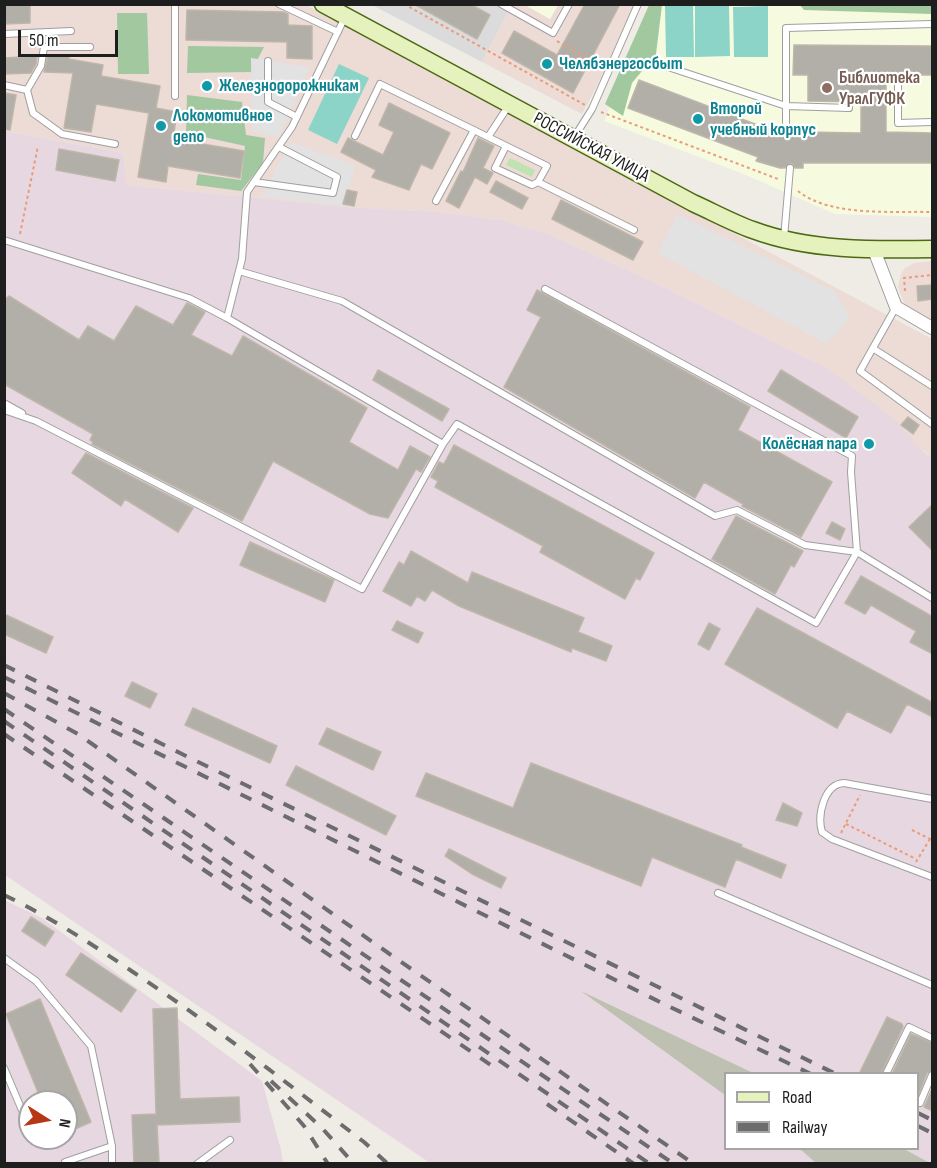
<!DOCTYPE html>
<meta charset="utf-8">
<style>
body{margin:0}
#map{position:relative;width:937px;height:1168px;overflow:hidden;background:#eeece5;font-family:"Sofia Sans Condensed",sans-serif}
canvas{display:block}
.frame{position:absolute;inset:0;border:6px solid #1e1e1e;pointer-events:none}
.legend{position:absolute;left:724px;top:1072px;width:195px;height:78px;box-sizing:border-box;background:#fff;border:2px solid #a5a5a5;margin:0;padding:8px 10px;list-style:none;font-size:18px;color:#1e1e1e}
.legend li{display:flex;align-items:center;gap:12px;height:30px}
.legend b{width:30px;border:2px solid #a5a5a5}
.north{position:absolute;left:18px;top:1090px;width:60px;height:60px;box-sizing:border-box;background:#fff;border:2px solid #a5a5a5;border-radius:50%;rotate:101deg;font-size:16px;font-weight:700;line-height:24px;text-align:center;color:#1e1e1e}
.north::after{content:'';display:block;margin:auto;width:21px;height:27px;background:#b63716;clip-path:polygon(50% 0,100% 100%,50% 72%,0 100%)}
.scale{position:absolute;left:18px;top:30px;width:100px;height:27px;box-sizing:border-box;border:3px solid #1e1e1e;border-top:0;padding-left:8px;font-size:18px;line-height:21px;white-space:nowrap;color:#1e1e1e;-webkit-text-stroke:4px #fff;paint-order:stroke}
</style>
<div id="map">
<canvas width="937" height="1168"></canvas>
<div class="frame"></div>
<ul class="legend">
<li><b style="height:8px;background:#e5f2be"></b>Road</li>
<li><b style="height:8px;background:#6c6c6c"></b>Railway</li>
</ul>
<div class="north">N</div>
<div class="scale">50 m</div>
</div>
<script>
const g = document.querySelector('canvas').getContext('2d');
g.lineJoin = 'round';
function fillPath(path, color) { g.fillStyle = color; g.fill(path, 'evenodd'); }
function strokePath(path, color, width, dash) { g.strokeStyle = color; g.lineWidth = width; g.lineCap = dash ? 'butt' : 'round'; g.setLineDash(dash || []); g.stroke(path); }
function label(font, color, halo, rows, align = 'center') {
  g.font = font + ' "Sofia Sans Condensed",sans-serif'; g.lineWidth = 4.5; g.setLineDash([]); g.textBaseline = 'middle'; g.strokeStyle = halo; g.fillStyle = color; for (const [text, x, y, turn = 0] of rows) {
    g.save(); g.translate(x, y); g.rotate((+turn || 0) * Math.PI / 180); g.textAlign = isNaN(turn) ? turn : align; if (halo) g.strokeText(text, 0, 0); g.fillText(text, 0, 0); g.restore();
  }
}
fillPath(new Path2D(`
 M372 5H512L482 62Z`), '#dcdbdb');
fillPath(new Path2D(`
 M4 5H306L932 339V458L825 367 643 277 548 234 500 220 439 212 346 207 127 185 123 153 5 131Z
 M512 5H525L550 19 558 5H640L582 114 482 62Z
 M932 261V323L905 306 898 287 901 274 905 268 914 263Z`), '#eddbd6');
fillPath(new Path2D(`
 M4 131 123 153 127 185 346 207 439 212 500 220 548 234 643 277 825 367 894 419 924 452 932 458V1163H430L5 875ZM726 1074H918V1148H726Z
 M4 900 42 918 262 1081 281 1150 283 1163H5ZM30 1102H66V1138H30Z`), '#e6d7e0');
fillPath(new Path2D(`
 M525 5H558L550 19Z
 M656 5H932V217L835 214 741 173 604 121Z`), '#f6fbe0');
fillPath(new Path2D(`
 M581 991 753 1073 726 1074 725 1095Z
 M800 1149H904L930 1163H816Z`), '#bec1b1');
fillPath(new Path2D(`
 M510 158 535 170 532 177 506 165Z`), '#bee2b0');
fillPath(new Path2D(`
 M649 5H662L656 54 632 83 623 116 605 104Z
 M800 5H932V14L804 10Z
 M117 13H147L149 74H118Z
 M188 46 264 47 251 72 187 73Z
 M187 95 242 102 246 135 265 138 263 163 241 191 196 185 198 174 241 180 245 146 186 133Z`), '#a1c89e');
fillPath(new Path2D(`
 M693 5 694 57H666L665 6Z
 M695 6H729L730 56 695 57Z
 M768 6V57H734L733 7Z
 M339 64 369 78 337 144 308 130Z`), '#8bd4c7');
fillPath(new Path2D(`
 M251 58 310 67 279 137 252 131Z
 M290 142 355 165 344 206 261 197Z
 M677 214 834 291 850 318 827 344 658 253Z`), '#e2e2e2');
const building = new Path2D(`
 M4 4H30V23L4 24Z
 M414 4H470L490 15 477 39Z
 M585 4H620L573 93 502 53 514 31 557 55Z
 M187 10 283 12 288 14V25L312 26V59L287 58V42L186 40Z
 M794 45 933 46V75H886V132L933 133V163H803V168H795L793 164 790 163 785 168H780L756 161 758 157 628 108 639 80 768 129 770 125 781 126 782 130 785 132 789 131 791 127 803 129V132L861 133V102L808 101V75H793Z
 M48 55H69V59L103 65 101 76 160 86 156 108 177 112 173 139 244 151 240 178 168 166 166 182 138 177 149 113 96 104 91 132 64 128 73 73 44 72Z
 M37 56 36 64 31 73 4 74V58Z
 M4 93 16 95 10 130 4 129Z
 M389 103 450 133 432 169 421 164 409 190 372 177 376 170 341 152 348 138 383 155 394 132 379 125Z
 M478 138 494 146 483 168 493 173 487 184 475 177 459 208 446 201 461 171 463 172Z
 M59 149 119 160 115 181 56 170Z
 M496 181 528 198 522 209 490 192Z
 M347 190 357 192 354 206 343 204Z
 M561 200 643 242 633 260 552 219Z
 M933 285V299L918 301 917 286Z
 M537 290 750 407 738 430 832 482 801 537 742 506 743 504 704 482 695 498 504 387 541 317 527 310Z
 M9 296 79 340 88 326 114 341 136 306 173 325 187 303 205 312 191 335 232 356 243 336 367 408 349 442 398 470 410 446 430 457 421 472 416 469 388 518 370 514 273 461 242 521 92 444 93 442 90 440 93 434 4 384V300Z
 M378 370 449 409 442 421 373 380Z
 M781 370 858 417 846 438 768 391Z
 M908 417 919 425 913 434 901 425Z
 M454 445 654 553 640 580 636 578 625 599 540 552 543 546 435 487 438 481 431 477 439 462 444 464Z
 M86 453 193 508 178 532 125 499 121 506 72 473Z
 M933 504V551L909 527Z
 M736 516 803 551 794 567 791 565 775 594 712 559Z
 M832 522 845 529 840 540 826 533Z
 M250 542 334 580 325 602 240 565Z
 M411 551 468 583 472 572 584 618 578 632 612 646 606 661 572 648 571 652 459 606 432 590 425 601 417 596 411 606 383 591 399 562 404 565Z
 M861 576 933 617V654L910 642 916 631 871 605 865 614 845 603Z
 M757 608 933 703V717L907 704 891 733 847 711 837 728 725 664Z
 M4 614 53 637 46 653 4 634Z
 M397 621 423 633 418 643 392 630Z
 M709 623 720 629 709 650 698 644Z
 M132 682 157 694 150 708 125 696Z
 M193 708 277 746 270 763 185 725Z
 M327 728 381 752 373 770 319 744Z
 M531 763 742 845 741 847 786 865 781 878 736 859 725 887 652 857 641 886 416 796 426 773 513 808Z
 M296 766 396 816 386 835 286 785Z
 M783 803 802 813 797 826 776 820Z
 M449 849 506 878 501 888 472 874 445 856Z
 M31 917 54 932 45 946 22 931Z
 M81 953 136 990 121 1012 66 975Z
 M40 999 91 1122 66 1133V1102H42L6 1014Z
 M177 1008 180 1099 239 1097 240 1122 157 1125 159 1162 134 1163 132 1115 156 1114 153 1009Z
 M887 1017 902 1024 903 1027 881 1074H859Z
 M911 1034 933 1043V1070L927 1073 918 1096V1074H892Z
 M933 1087V1111L924 1107Z`);
fillPath(building, '#b2afa8');
strokePath(building, '#beb6a9', 1.5);
const service = new Path2D(`
 M175 4V96
 M279 4 338 32
 M501 4 553 33 569 4
 M4 34 71 31
 M268 61V102L297 117
 M668 67 786 106 849 108
 M898 81V123L932 122
 M4 85 27 90 33 113 62 134 115 144
 M27 90 41 66 44 47H90
 M786 127V28L932 24
 M355 136 380 84 547 166 538 182 634 230
 M575 136 592 109 638 4
 M488 137 509 105
 M506 146 495 168 532 185 538 182
 M254 182 333 193 337 177 279 147
 M436 201 474 130
 M784 238 790 168
 M4 240 189 298 227 318 443 444 457 424 816 623 857 552 805 545 737 510 715 516 342 301 239 271
 M545 289 852 456 851 472 857 552 932 598
 M896 307 860 371 932 424
 M227 318 242 259 247 192 292 127 345 17
 M874 349 932 386
 M4 403 22 413
 M4 410 36 421 362 589 443 444
 M932 799 844 783C824 784 817 815 822 832L832 839 932 877
 M718 893 932 985
 M4 958 36 981 91 1046 112 1146V1164
 M4 1068 30 1129
 M886 1074 909 1027 932 1038
 M920 1103 932 1075
 M34 1138V1139
 M65 1162 112 1146
 M197 1164 230 1140`);
const minor = new Path2D(`
 M874 250 896 307 932 328`);
const secondary = new Path2D(`
 M323 4 693 203C713 212 733 223 753 230 809 251 873 250 932 249`);
strokePath(service, '#9f9f9f', 8);
strokePath(minor, '#9f9f9f', 14);
strokePath(secondary, '#4d6911', 19);
strokePath(new Path2D(`
 M404 4 585 105
 M557 41 601 67
 M601 112 778 179
 M798 191C830 217 893 211 932 212
 M20 234 38 146
 M905 291 904 278 932 275
 M846 824 916 859
 M912 830 932 840
 M841 833 860 795
 M916 862 930 839`), '#ea9c79', 2, [3, 3]);
strokePath(service, '#fff', 6);
strokePath(minor, '#fff', 12);
strokePath(secondary, '#e5f2be', 16);
strokePath(new Path2D(`
 M4 665 180 753 836 1074
 M4 677 668 1006 811 1074
 M4 693 78 734 391 955 694 1164
 M4 709 401 980 674 1164
 M4 721 650 1164
 M4 734 498 1070
 M4 895C50 917 92 944 133 972 213 1025 288 1084 364 1142L388 1164
 M250 1064 304 1126 328 1164
 M271 1081 322 1128 354 1164
 M547 1104 634 1164
 M918 1113 932 1120
 M918 1126 932 1133`), '#6c6c6c', 4, [12, 12]);
for (const [x, y, r, color] of [
 [547,64,6,"#0f9aa8"],
 [207,86,6,"#0f9aa8"],
 [827,88,6,"#8d6e63"],
 [698,119,6,"#0f9aa8"],
 [161,126,6,"#0f9aa8"],
 [869,444,6,"#0f9aa8"]
]) { const dot = new Path2D(); dot.arc(x, y, r, 0, 2 * Math.PI); g.fillStyle = color; g.fill(dot); strokePath(dot, '#fff', 2); }
label('bold 18px', '#0d838f', '#fff', [
 ["Челябэнергосбыт",559,64],
 ["Железнодорожникам",219,86],
 ["Второй",710,109],
 ["учебный корпус",710,130],
 ["Локомотивное",173,116],
 ["депо",173,137],
 ["Колёсная пара",857,444,"right"]
], 'left');
label('bold 18px', '#785e54', '#fff', [
 ["Библиотека",839,78],
 ["УралГУФК",839,99]
], 'left');
label('18px', '#1e1e1e', '#fff', [
 ["РОССИЙСКАЯ УЛИЦА",591,148,28]
]);
</script>
